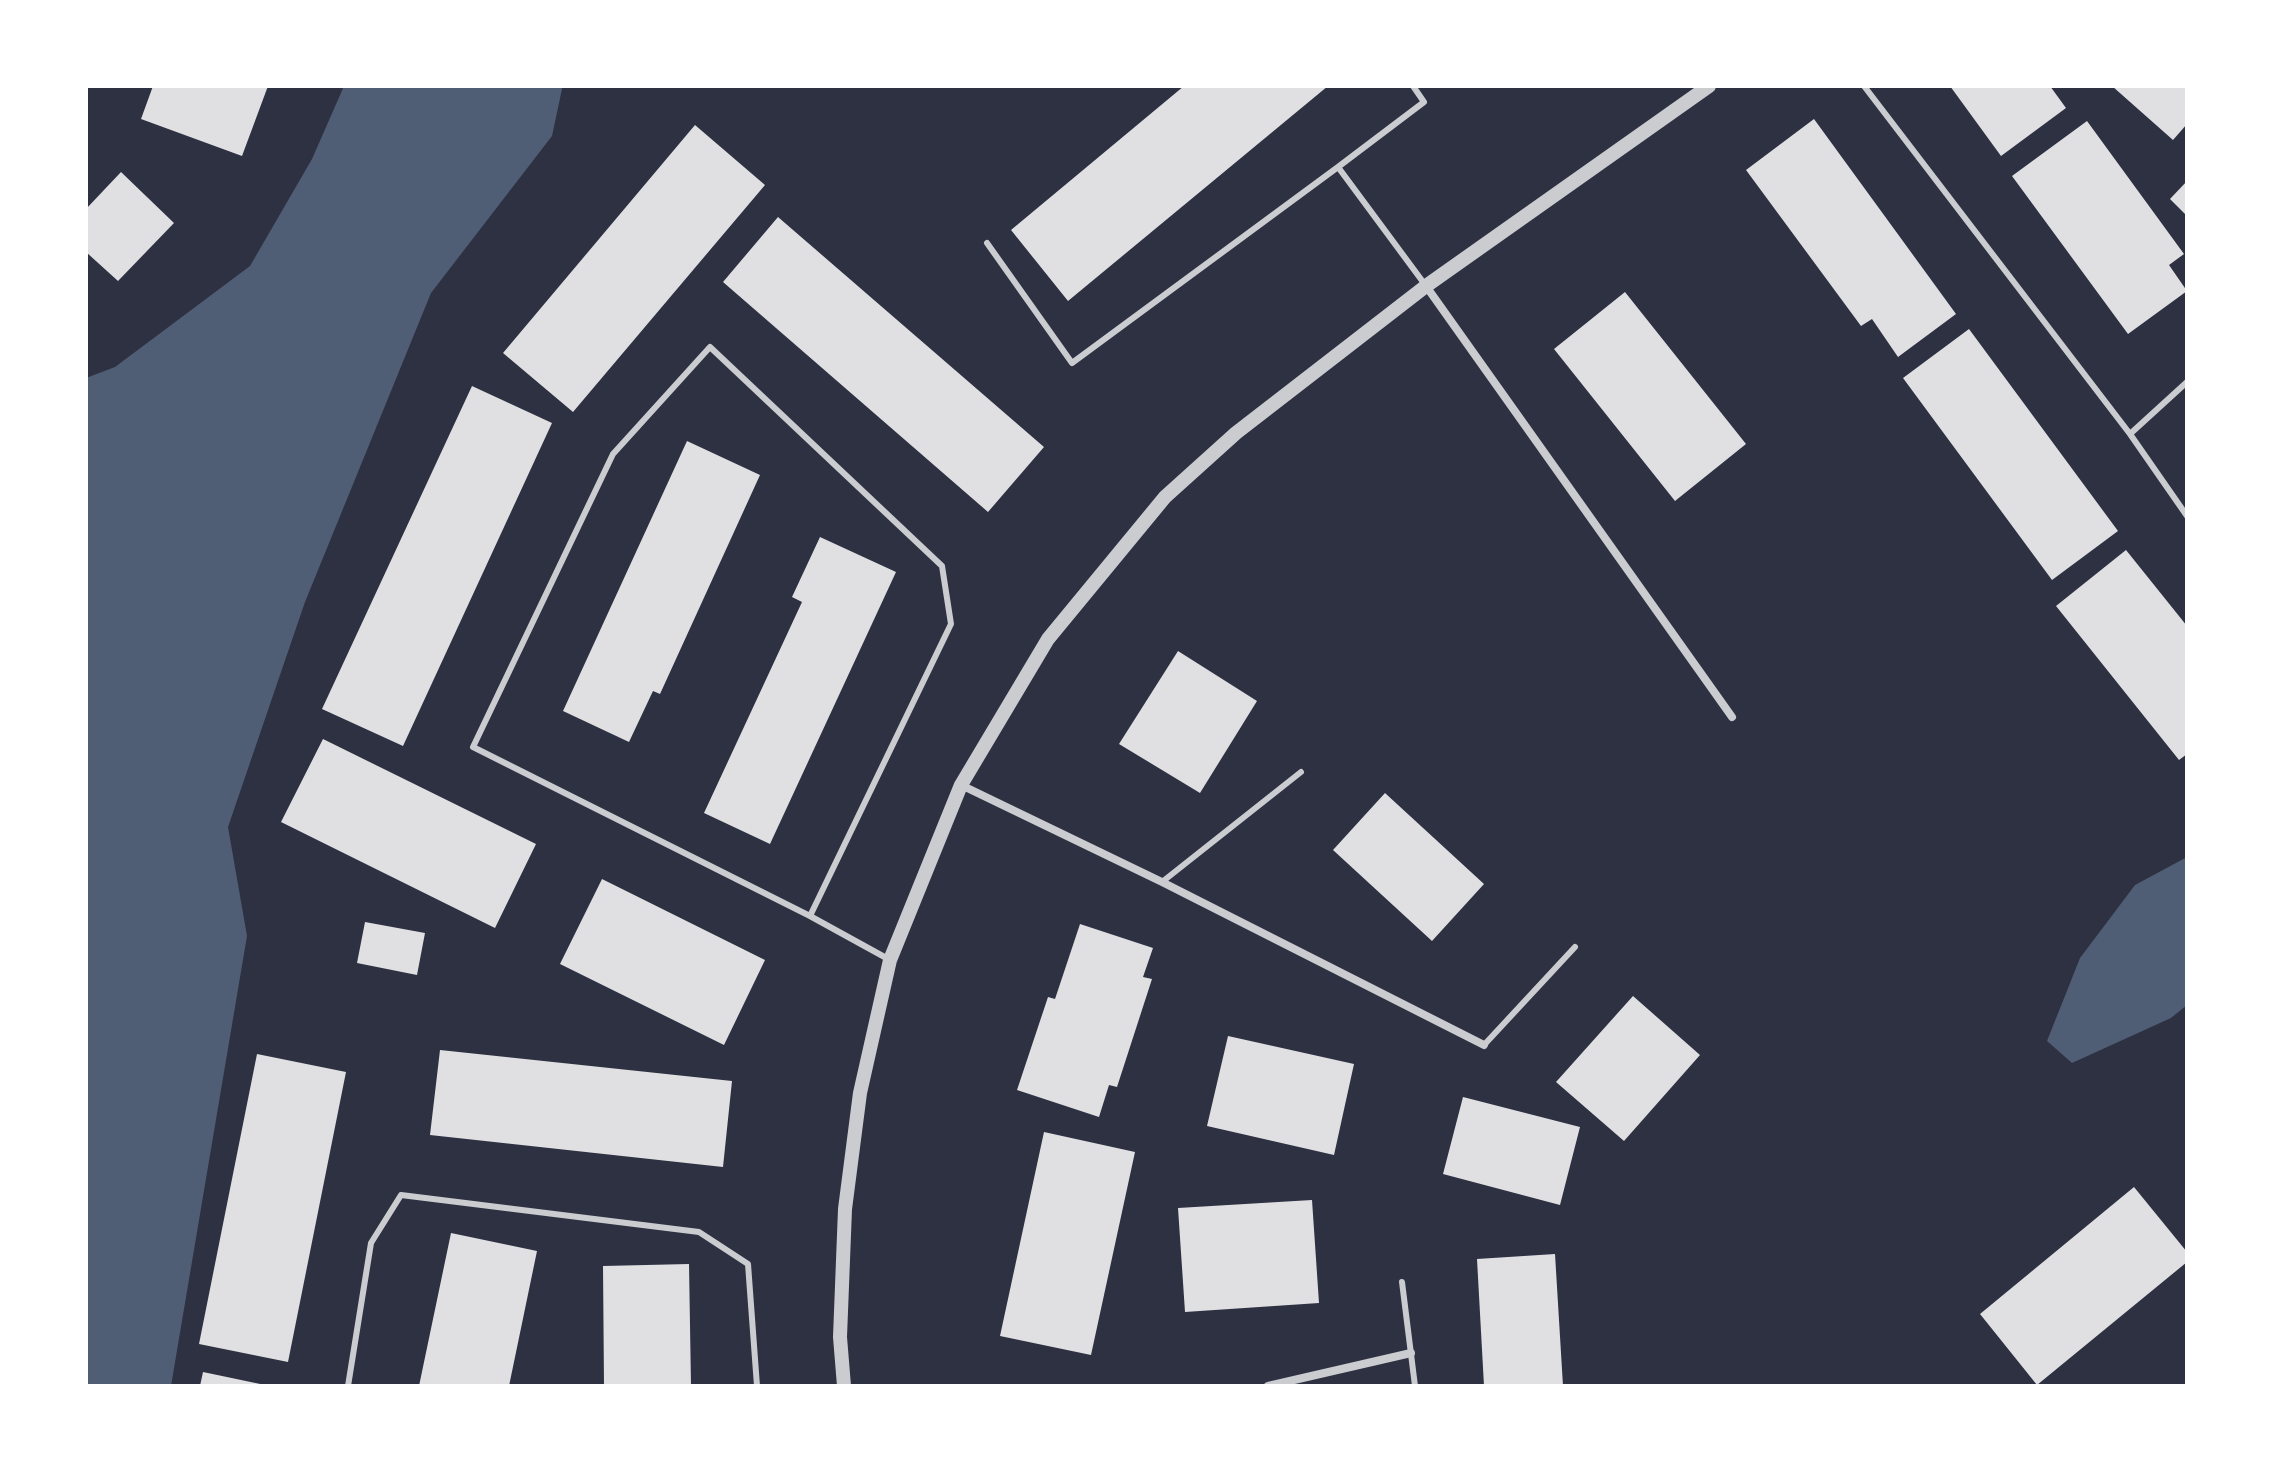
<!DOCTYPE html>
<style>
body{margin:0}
#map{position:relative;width:2273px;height:1472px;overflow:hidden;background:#2d3142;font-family:"Open Sans",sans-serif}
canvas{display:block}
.frame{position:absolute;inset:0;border:88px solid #fff;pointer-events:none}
</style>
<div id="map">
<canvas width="2273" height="1472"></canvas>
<div class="frame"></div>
</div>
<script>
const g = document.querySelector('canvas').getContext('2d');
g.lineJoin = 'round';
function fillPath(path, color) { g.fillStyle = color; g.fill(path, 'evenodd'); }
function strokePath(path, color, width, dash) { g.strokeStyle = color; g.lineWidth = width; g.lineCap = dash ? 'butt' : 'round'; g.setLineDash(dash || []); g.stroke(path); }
fillPath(new Path2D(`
 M344 86H561L562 89 552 136 431 293 305 602 228 827 247 936 171 1386H86V378L115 367 250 266 312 159Z
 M2187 857V1005L2171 1018 2072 1063 2047 1041 2080 958 2135 885Z`), '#4f5d75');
fillPath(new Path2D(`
 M153 86H268L242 156 141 119Z
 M1184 86H1328L1068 301 1011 230Z
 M1950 86H2050L2066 108 2001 156Z
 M2112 86H2187V124L2173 140Z
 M1814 119 1956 314 1898 357 1872 319 1861 326 1746 170Z
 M2087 121 2184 254 2169 265 2187 291 2128 334 2012 176Z
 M695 125 765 185 573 412 503 353Z
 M121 172 174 223 118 281 86 252V209Z
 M2187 181V216L2170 199Z
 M778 217 1044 447 988 512 723 282Z
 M1625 292 1746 444 1675 501 1554 349Z
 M1969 329 2118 531 2052 580 1903 378Z
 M472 386 552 423 403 746 322 709Z
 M687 441 760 475 660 694 653 691 629 742 563 711Z
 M820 537 896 572 770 844 704 813 802 602 792 597Z
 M2126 550 2187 626V754L2179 760 2056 606Z
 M1178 651 1257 701 1200 793 1119 744Z
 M323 739 536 844 495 928 281 822Z
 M1385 793 1484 884 1432 941 1333 850Z
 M602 879 765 960 724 1045 560 964Z
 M365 922 425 933 417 975 357 963Z
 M1080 924 1153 948 1143 977 1152 979 1117 1087 1109 1085 1099 1117 1017 1090 1048 997 1055 999Z
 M1633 996 1700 1055 1624 1141 1556 1082Z
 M1228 1036 1354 1064 1334 1155 1207 1126Z
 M440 1050 732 1081 723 1167 430 1135Z
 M257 1054 346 1072 288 1362 199 1344Z
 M1463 1097 1580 1127 1560 1205 1443 1174Z
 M1044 1132 1135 1152 1091 1355 1000 1336Z
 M2134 1187 2187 1252V1262L2037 1385 1980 1314Z
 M1312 1200 1319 1303 1185 1312 1178 1208Z
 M451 1233 537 1251 509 1386H419Z
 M1555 1254 1563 1386H1484L1477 1259Z
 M689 1264 691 1386H604L603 1266Z
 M203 1372 265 1385V1386H200Z`), '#e0e0e3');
strokePath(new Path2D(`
 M1864 86 2130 434 2187 516
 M1338 167 1424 102 1413 86
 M987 243 1072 363 1338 167 1426 286
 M2130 434 2187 382
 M1162 882 1301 772
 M810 916 951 624 942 566 710 347 613 454 473 747 810 916 890 960
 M1484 1045 1575 947
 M1402 1282 1415 1386
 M348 1386 371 1243 401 1195 699 1232 748 1264 757 1386`), '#caccd0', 6);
strokePath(new Path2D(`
 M1426 286 1732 717
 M961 785 1162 882 1484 1045
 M1268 1386 1411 1353`), '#caccd0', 8);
strokePath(new Path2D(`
 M844 1386 840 1337 845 1209 860 1093 890 960 961 785 1048 639 1165 497 1236 433 1426 286 1709 86`), '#caccd0', 14);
</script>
